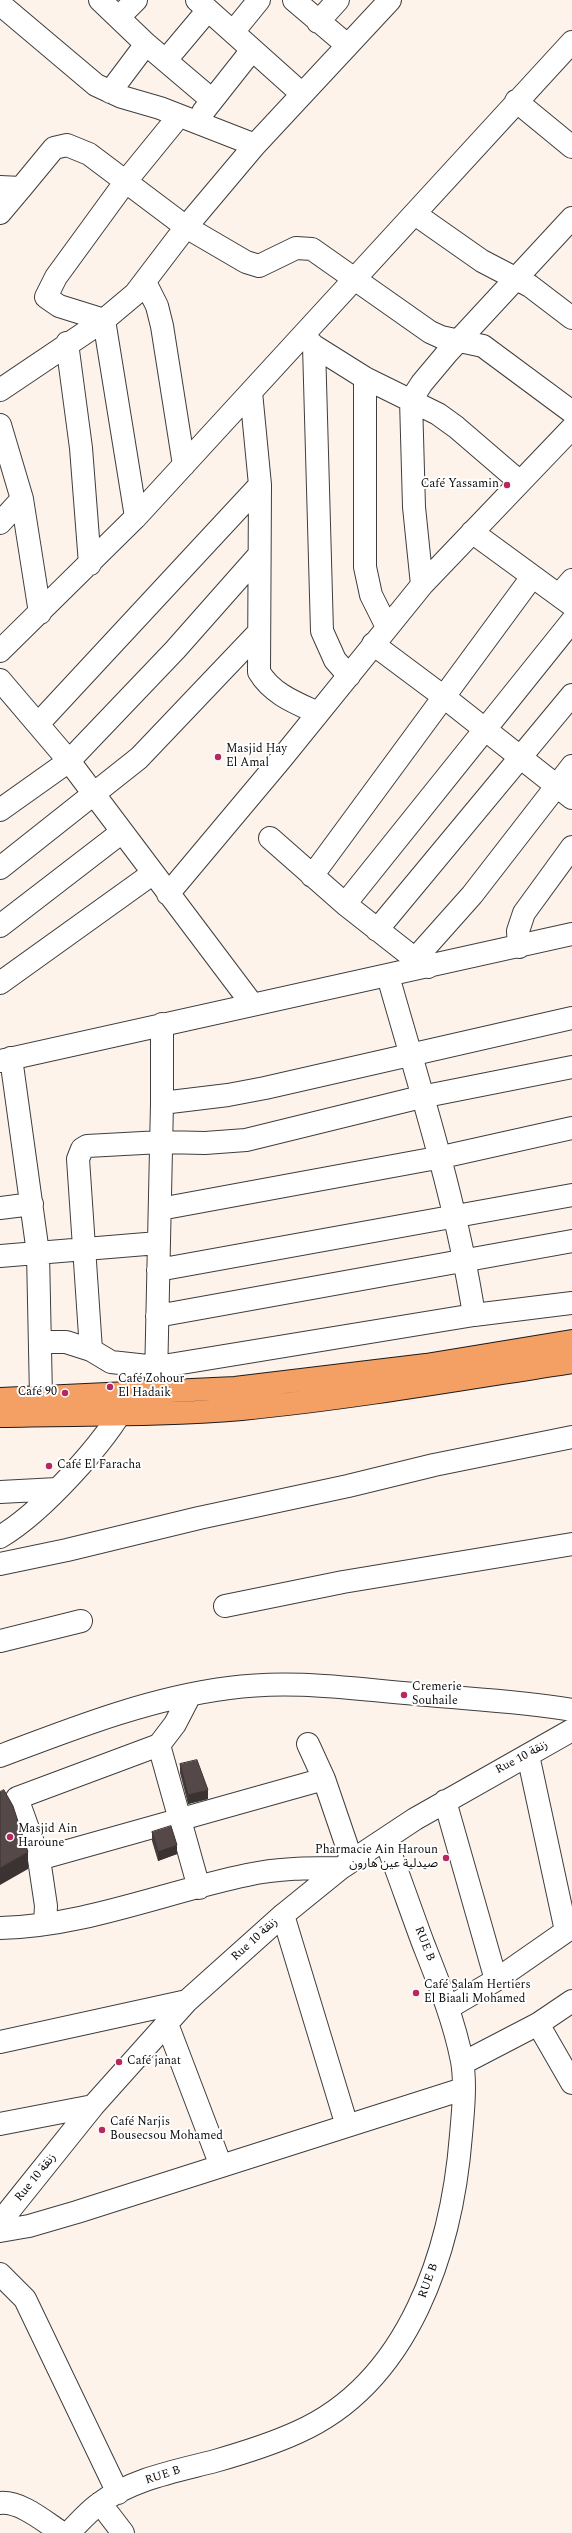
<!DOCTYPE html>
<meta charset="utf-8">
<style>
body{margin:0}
canvas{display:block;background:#fef3ea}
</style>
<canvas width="572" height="2533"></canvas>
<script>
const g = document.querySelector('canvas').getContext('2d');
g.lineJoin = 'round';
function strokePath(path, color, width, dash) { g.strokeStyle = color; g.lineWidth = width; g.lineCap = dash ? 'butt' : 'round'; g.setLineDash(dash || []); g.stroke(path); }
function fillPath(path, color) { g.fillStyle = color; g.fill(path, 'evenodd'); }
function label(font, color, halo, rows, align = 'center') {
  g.font = font + ' Spectral,"Noto Sans Arabic",serif'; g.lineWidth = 4; g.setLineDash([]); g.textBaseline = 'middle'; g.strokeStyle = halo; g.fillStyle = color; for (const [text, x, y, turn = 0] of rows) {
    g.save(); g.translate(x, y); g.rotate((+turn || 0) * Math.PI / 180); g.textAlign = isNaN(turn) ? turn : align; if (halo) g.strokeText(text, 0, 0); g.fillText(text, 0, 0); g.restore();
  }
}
const minor = new Path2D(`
 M100 0 146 44 212 100
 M197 0 302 94
 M294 0 347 45
 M0 4 96 85 122 97 160 108 255 145
 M119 17 136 0
 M318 22 338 0
 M233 32 259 0
 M166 60 208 10
 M110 92 146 44
 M516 101 572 147
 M203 112 252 50
 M0 187 21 188 54 148 67 145 89 154 186 227 246 262 259 266 296 248 312 249 430 332 441 337 483 346 572 412
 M0 213 21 188
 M415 214 482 261 530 286 572 318
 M145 282 157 306 162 326 184 465
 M304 336 314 346 322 631 335 660 349 676
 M67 343 81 448 90 564
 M314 346 365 378 438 414 456 427 520 482
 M365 378V567L371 595 387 627
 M0 390 104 320 135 294 186 227 255 145 390 0
 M251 392 260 485 259 672C272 694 296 703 318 713
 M0 425 22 499 40 613
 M136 517 104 320 59 306 46 297 56 277 126 181 179 116
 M0 523 22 499
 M472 532 572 605
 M422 585 414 507 411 400 422 383 448 352 572 218
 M559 595 572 580
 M373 644 444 697 572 798
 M0 651 136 517 572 42
 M0 680 69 761 252 1004
 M38 724 260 485
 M0 810 69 761 175 650 259 555
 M270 838 345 904 415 959
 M0 868 139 758 258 633
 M312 876 532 577
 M168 894 282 758 422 585 572 428
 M345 904 572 621
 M0 926 122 832
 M377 930 572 695
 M519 947 518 931 524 913 572 847
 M428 967 415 959 472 895 572 766
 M388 976C420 1089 456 1199 474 1315
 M0 983 152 874
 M11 1058 38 1253 41 1397
 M0 1061 572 934
 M572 1067 421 1097 246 1140 205 1143 161 1142 87 1146 82 1149 78 1159 91 1350 111 1362 157 1367 474 1315 572 1303
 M162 1103 228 1095 265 1088 572 1018
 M0 1208 32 1204
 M160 1209 442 1157 572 1128
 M0 1256 158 1243
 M158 1270 572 1195
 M157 1316 572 1241
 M40 1342H66L91 1350
 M156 1380 162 1103V1024
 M0 1492 57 1489
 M0 1537C42 1512 105 1443 128 1400
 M0 1564 67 1550 199 1518 348 1486 434 1465 572 1437
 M225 1606 343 1582 572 1544
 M0 1641 81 1621
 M308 1744 324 1779 352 1861
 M159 1745 199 1888
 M528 1755 566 1931
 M0 1756C74 1728 150 1698 229 1688 291 1679 353 1689 416 1694 468 1699 521 1701 572 1710
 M445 1801 496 1980
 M39 1859 324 1779
 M283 1915 347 2126
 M45 1923 46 1906 39 1859 17 1798 159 1745 175 1724 190 1695
 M0 1928C85 1926 165 1892 247 1875 278 1868 310 1868 341 1868
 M448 2008 496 1980 572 1927
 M167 2024 221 2166
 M538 2024 572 2083
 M0 2042 187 2001
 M463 2063 538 2024 572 2001
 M0 2124 93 2106
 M0 2222 93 2106 187 2001 283 1915 341 1868 415 1819 572 1730
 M0 2231 29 2226 77 2212 463 2089
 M0 2274 25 2299 118 2493
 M0 2503C21 2501 45 2522 62 2533
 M100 2503 123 2533
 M69 2533C78 2523 88 2512 99 2504 131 2479 177 2471 215 2461 243 2453 272 2444 298 2432 410 2382 452 2249 461 2135 463 2112 466 2084 462 2061 454 2020 438 1981 423 1943 410 1908 398 1873 385 1839`);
const major = new Path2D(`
 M0 1399 235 1388 426 1365 572 1341
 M0 1416C81 1414 161 1416 242 1409 353 1398 462 1379 572 1362`);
strokePath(minor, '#3e3e3e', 24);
strokePath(major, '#1c1c1c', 24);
strokePath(minor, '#fff', 22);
strokePath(major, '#f49f64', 22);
fillPath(new Path2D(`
 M180 1764 208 1799 188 1804 180 1773Z
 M152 1832 177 1854 158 1861 152 1841Z`), '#483f3e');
fillPath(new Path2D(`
 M208 1790V1799L188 1804V1795Z
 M177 1845V1854L158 1861V1852Z
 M28 1852V1869L0 1885V1868Z`), '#3b3332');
const building = new Path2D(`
 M197 1760 208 1790 188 1795 180 1764Z
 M4 1790 13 1806 28 1852 0 1868V1792Z
 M171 1826 177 1845 158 1852 152 1832Z`);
fillPath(building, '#544948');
strokePath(building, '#3b3332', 1);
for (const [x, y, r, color] of [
 [507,485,4,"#b72861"],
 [218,757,4,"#b72861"],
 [110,1387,4,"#b72861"],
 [65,1393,4,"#b72861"],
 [49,1466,4,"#b72861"],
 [404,1695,4,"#b72861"],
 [10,1837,4,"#b72861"],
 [446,1858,4,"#b72861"],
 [416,1993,4,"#b72861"],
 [119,2062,4,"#b72861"],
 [102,2130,4,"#b72861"]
]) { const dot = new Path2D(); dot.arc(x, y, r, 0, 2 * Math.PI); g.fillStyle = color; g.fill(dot); strokePath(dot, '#fff', 1.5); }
label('12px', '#0b0b0b', '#fff', [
 ["Café Yassamin",499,485,"right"],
 ["Masjid Hay",226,750],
 ["El Amal",226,764],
 ["Café Zohour",118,1380],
 ["El Hadaik",118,1394],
 ["Café 90",57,1393,"right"],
 ["Café El Faracha",57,1466],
 ["Cremerie",412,1688],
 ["Souhaile",412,1702],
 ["Masjid Ain",18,1830],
 ["Haroune",18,1844],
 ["Pharmacie Ain Haroun",438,1851,"right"],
 ["صيدلية عين هارون",438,1865,"right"],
 ["Café Salam Hertiers",424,1986],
 ["El Biaali Mohamed",424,2000],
 ["Café janat",127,2062],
 ["Café Narjis",110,2123],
 ["Bousecsou Mohamed",110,2137]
], 'left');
label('12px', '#0b0b0b', '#fff', [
 ["Rue 10 زنقة",522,1758,-28],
 ["Rue 10 زنقة",255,1940,-42],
 ["RUE B",424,1944,69],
 ["Rue 10 زنقة",36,2178,-51],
 ["RUE B",429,2281,-70],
 ["RUE B",163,2476,-18]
]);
</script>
